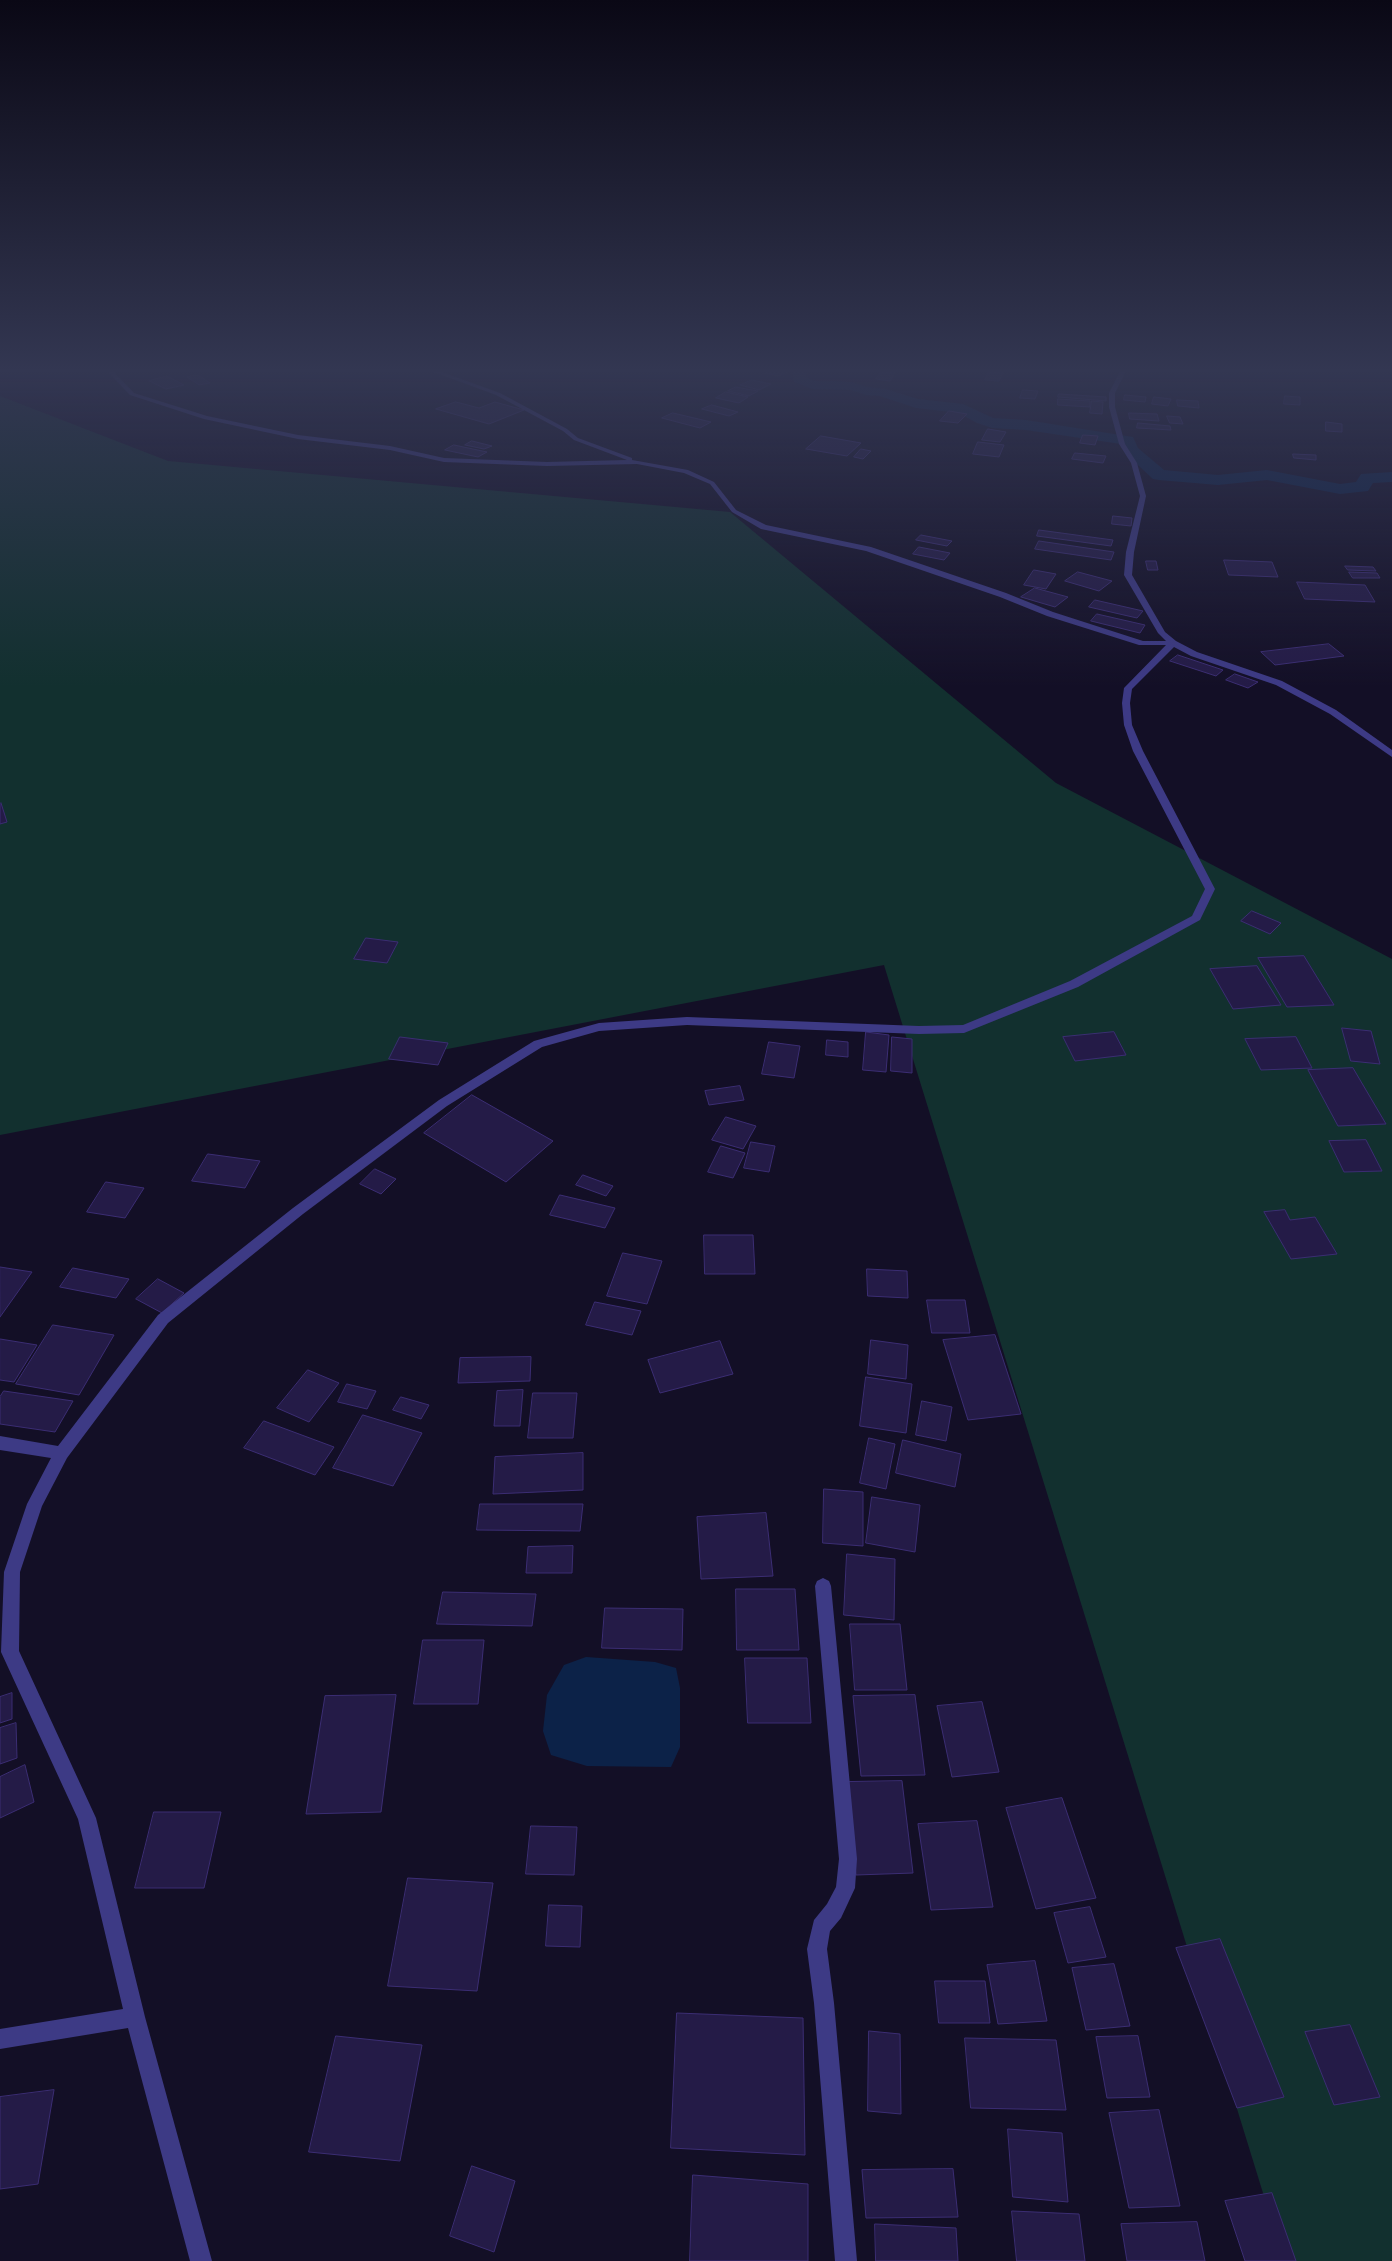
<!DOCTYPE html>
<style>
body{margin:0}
canvas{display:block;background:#130f26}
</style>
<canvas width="1392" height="2261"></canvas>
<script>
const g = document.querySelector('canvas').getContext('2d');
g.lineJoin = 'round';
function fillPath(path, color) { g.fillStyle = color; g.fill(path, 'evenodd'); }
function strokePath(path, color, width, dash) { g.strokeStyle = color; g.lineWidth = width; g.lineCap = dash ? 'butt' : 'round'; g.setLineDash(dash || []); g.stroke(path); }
fillPath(new Path2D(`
 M0 396 168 461 730 512 1056 783 1392 959V2261H1284L884 965 0 1135Z`), '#12302f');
fillPath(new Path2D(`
 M586 1657 655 1662 676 1668 680 1688V1747L671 1767 587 1766 551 1755 543 1731 547 1695 564 1665Z`), '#0c2248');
fillPath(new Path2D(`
 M792 371H806V377L815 381 851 382 868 387 886 389 918 399 963 404 993 418 1026 420 1133 437 1138 448 1164 470 1218 475 1267 470 1340 484 1356 482 1361 474 1392 472V482L1373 483 1368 491 1340 494 1267 480 1218 485 1159 480 1153 479 1125 453 1121 444 1026 430 992 428 977 423 959 413 916 408 880 396 866 395 850 390 812 389 794 382Z`), '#0c2248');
const building = new Path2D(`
 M770 371H790L778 376 765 373Z
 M881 372 895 373 890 381 876 379Z
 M989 372 1003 373 999 381 985 380Z
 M198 375 210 383 199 385 187 377Z
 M167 376 184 385 166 389 149 381Z
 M752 380 771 384 759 390 740 385Z
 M736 387 758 391 749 396 728 391Z
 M1023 390 1038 391 1035 399 1020 398Z
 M726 392 748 397 739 403 716 398Z
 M1059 394 1106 397V401L1058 397Z
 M1125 395 1146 397 1145 402 1124 400Z
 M1285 396 1300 397V405L1284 404Z
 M1154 397 1171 399 1168 406 1152 404Z
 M1058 399 1090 401V407L1058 405Z
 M1177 400 1198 401 1199 408 1178 406Z
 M1092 401 1103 402 1102 414 1090 413Z
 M456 402 479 408 495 402 524 410 489 424 436 409Z
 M712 405 738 412 729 416 702 409Z
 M949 411 967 414 958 423 940 421Z
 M673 413 711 422 700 428 662 418Z
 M1129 413 1157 414 1159 421 1130 419Z
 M1167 416 1180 417 1183 424 1170 423Z
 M1326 422 1342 424V432L1326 431Z
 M1138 423 1170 426 1171 430 1137 428Z
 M988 429 1006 432 1000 442 982 440Z
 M1083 435 1098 436 1095 445 1080 443Z
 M821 436 861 443 847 456 806 449Z
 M472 441 492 446 484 449 465 445Z
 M978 442 1004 445 999 457 973 454Z
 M454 445 487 452 478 457 445 450Z
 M861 449 871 451 863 459 854 457Z
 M1075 453 1106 456 1103 463 1072 459Z
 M1293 454 1316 455V460L1294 458Z
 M1113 516 1132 518 1131 526 1112 524Z
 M1039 530 1113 540 1111 546 1037 536Z
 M921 535 952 541 947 546 916 540Z
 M1039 541 1114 552 1111 560 1035 549Z
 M919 547 950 553 944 560 913 554Z
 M1224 560 1272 562 1278 577 1229 575Z
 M1146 561H1156L1158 570H1148Z
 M1345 566 1373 567 1376 571 1348 570Z
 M1034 570 1056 574 1046 589 1024 585Z
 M1078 572 1112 581 1099 591 1065 581Z
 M1349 572 1377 573 1380 578H1353Z
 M1297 582 1365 585 1375 602 1305 599Z
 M1035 588 1068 597 1055 607 1021 597Z
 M1095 600 1143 611 1137 618 1089 607Z
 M1097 614 1145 625 1140 633 1091 621Z
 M1329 644 1344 656 1275 665 1261 652Z
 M1178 655 1223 670 1216 676 1170 661Z
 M1235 674 1258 682 1248 688 1226 680Z
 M1 803 7 822 0 824V804Z
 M1252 911 1281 923 1270 934 1241 921Z
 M366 938 398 942 387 963 354 959Z
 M1304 956 1334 1005 1287 1007 1258 958Z
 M1257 966 1281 1005 1233 1009 1210 969Z
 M1342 1028 1371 1031 1380 1064 1351 1061Z
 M866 1032 889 1035 886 1072 863 1070Z
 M1114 1032 1126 1055 1075 1061 1063 1037Z
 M400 1037 448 1043 438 1065 389 1059Z
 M892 1037 912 1039V1073L891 1071Z
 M1296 1037 1312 1068 1261 1070 1245 1039Z
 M827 1040 848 1042V1057L826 1055Z
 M769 1042 800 1046 794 1078 762 1074Z
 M1353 1068 1386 1124 1338 1126 1308 1070Z
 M740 1086 744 1100 709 1105 705 1091Z
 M472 1095 553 1141 506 1182 424 1133Z
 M726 1117 756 1126 743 1149 712 1140Z
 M1366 1140 1382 1171 1344 1172 1329 1141Z
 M751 1142 775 1146 769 1172 744 1168Z
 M721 1146 745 1153 733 1178 708 1172Z
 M208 1154 260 1161 245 1188 192 1181Z
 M375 1169 396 1179 381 1194 360 1184Z
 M583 1175 613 1186 606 1196 576 1185Z
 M106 1182 144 1188 125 1218 87 1212Z
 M560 1195 615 1208 605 1228 550 1215Z
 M1285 1210 1290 1220 1315 1217 1337 1254 1291 1259 1264 1212Z
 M704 1235H753L755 1274H705Z
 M623 1253 662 1261 647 1304 607 1296Z
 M0 1267 32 1272 0 1317Z
 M73 1268 129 1279 116 1298 60 1287Z
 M867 1269 907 1271 908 1298 868 1296Z
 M158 1279 184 1293 162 1313 136 1299Z
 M927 1300H965L970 1333H932Z
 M595 1302 641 1311 632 1335 586 1325Z
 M53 1325 114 1335 79 1395 16 1384Z
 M995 1335 1021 1414 968 1420 943 1340Z
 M0 1339 37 1345 14 1382 0 1380Z
 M871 1340 908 1345 906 1379 868 1374Z
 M720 1341 733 1374 660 1393 648 1360Z
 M531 1357 530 1381 458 1383 460 1358Z
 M308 1370 339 1383 309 1422 277 1408Z
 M866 1377 912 1384 906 1433 860 1426Z
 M347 1384 376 1391 367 1409 338 1402Z
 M523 1390 520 1426H494L497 1391Z
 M4 1391 73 1401 55 1432 0 1424V1397Z
 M533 1393H577L573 1438H528Z
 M401 1397 429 1405 421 1419 393 1410Z
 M922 1401 952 1407 946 1441 916 1435Z
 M363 1415 422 1433 393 1486 333 1468Z
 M264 1421 334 1447 315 1475 244 1448Z
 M869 1438 895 1444 886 1489 860 1483Z
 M903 1440 961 1454 955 1487 896 1473Z
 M583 1453V1490L493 1494 495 1457Z
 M824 1489 863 1492V1546L823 1543Z
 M872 1497 920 1505 915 1552 866 1543Z
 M480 1504H583L580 1531 477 1530Z
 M766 1513 773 1576 701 1579 697 1517Z
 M573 1546 572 1573H526L528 1547Z
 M847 1554 895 1559 894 1620 844 1615Z
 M736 1589H795L799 1650H737Z
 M443 1592 536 1594 532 1626 437 1624Z
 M605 1608 683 1609 682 1650 602 1648Z
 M850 1624H900L907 1690H855Z
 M423 1640H484L478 1704H414Z
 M745 1658H807L811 1723H748Z
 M12 1693V1719L0 1723V1697Z
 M396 1695 381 1812 306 1814 325 1696Z
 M915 1695 925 1775 861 1776 853 1696Z
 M982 1702 999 1772 952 1777 937 1706Z
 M16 1723 17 1758 0 1764V1728Z
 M25 1765 34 1802 0 1818V1777Z
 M902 1781 913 1873 856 1875 847 1782Z
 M1062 1798 1096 1898 1036 1909 1006 1808Z
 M154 1812H221L204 1888H135Z
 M977 1821 993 1907 931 1910 918 1824Z
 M531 1826 577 1827 574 1875 526 1874Z
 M408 1878 493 1883 477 1991 388 1986Z
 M549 1905 582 1906 580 1947 546 1946Z
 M1090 1907 1106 1957 1068 1963 1054 1913Z
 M1220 1939 1284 2097 1237 2108 1176 1948Z
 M1035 1961 1047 2021 998 2024 987 1965Z
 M1114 1964 1130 2026 1086 2030 1072 1968Z
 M935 1981H985L990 2023H939Z
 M677 2013 803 2018 805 2155 671 2148Z
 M1350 2025 1380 2097 1334 2105 1305 2032Z
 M869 2031 900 2034 901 2114 868 2111Z
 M336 2036 422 2045 400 2161 309 2152Z
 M1138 2036 1150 2097 1107 2098 1096 2037Z
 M965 2038 1056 2040 1066 2110 971 2108Z
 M54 2090 38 2184 0 2189V2097Z
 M1159 2110 1180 2206 1129 2208 1109 2113Z
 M1008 2129 1062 2133 1068 2202 1013 2197Z
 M472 2166 515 2181 494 2252 450 2236Z
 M953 2169 958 2217 866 2218 862 2170Z
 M693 2175 808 2184V2261H690Z
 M1272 2193 1296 2261H1245L1225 2201Z
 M1012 2211 1079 2214 1085 2261H1017Z
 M1197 2222 1205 2261H1127L1121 2224Z
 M875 2224 956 2228 958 2261H876Z`);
fillPath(building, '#241b47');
strokePath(building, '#3b2d73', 1);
fillPath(new Path2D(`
 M107 371H113L134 393 207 416 298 435 390 446 444 458 547 462 627 460 574 440 563 431 496 395 431 371H439L500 393 567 429 578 438 632 458V460L688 470 714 482 736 510 766 525 871 547 1006 593 1053 612 1143 641H1166L1158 633 1124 575 1126 552 1140 496 1131 463 1119 444 1109 407V393L1120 371H1126L1115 393V407L1125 444 1137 463 1146 496 1134 552 1132 575 1165 632 1176 641 1197 652 1282 681 1336 710 1392 750V757L1330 714 1276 685 1191 656 1174 647 1132 689 1130 703 1132 725 1143 751 1215 889 1200 920 1078 987 964 1033 919 1034 687 1025 599 1031 542 1047 447 1106 303 1214 168 1323 67 1458 42 1506 20 1572 19 1651 96 1818 145 2017 212 2261H190L128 2028 0 2049V2029L123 2009 78 1819 1 1652 4 1572 27 1504 51 1458 0 1450V1436L58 1446 158 1315 293 1208 439 1100 534 1041 599 1023 687 1017 919 1026 963 1025 1070 981 1192 916 1205 889 1133 751 1124 725 1122 703 1124 688 1166 645H1139L1047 616 1000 597 866 551 761 529 732 512 710 484 684 473 637 464 547 466 444 462 390 450 298 439 204 419 130 395Z
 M823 1578 829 1581 831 1586 857 1859 855 1888 841 1918 830 1931 827 1949 834 2003 857 2261H835L814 2003 807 1949 814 1920 827 1904 836 1887 839 1859 815 1586 817 1581Z`), '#3d3a85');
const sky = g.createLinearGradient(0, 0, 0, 687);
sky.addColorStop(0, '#0a0815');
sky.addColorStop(0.54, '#333752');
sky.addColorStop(1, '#33375200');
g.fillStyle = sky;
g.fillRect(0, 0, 1392, 687);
</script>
